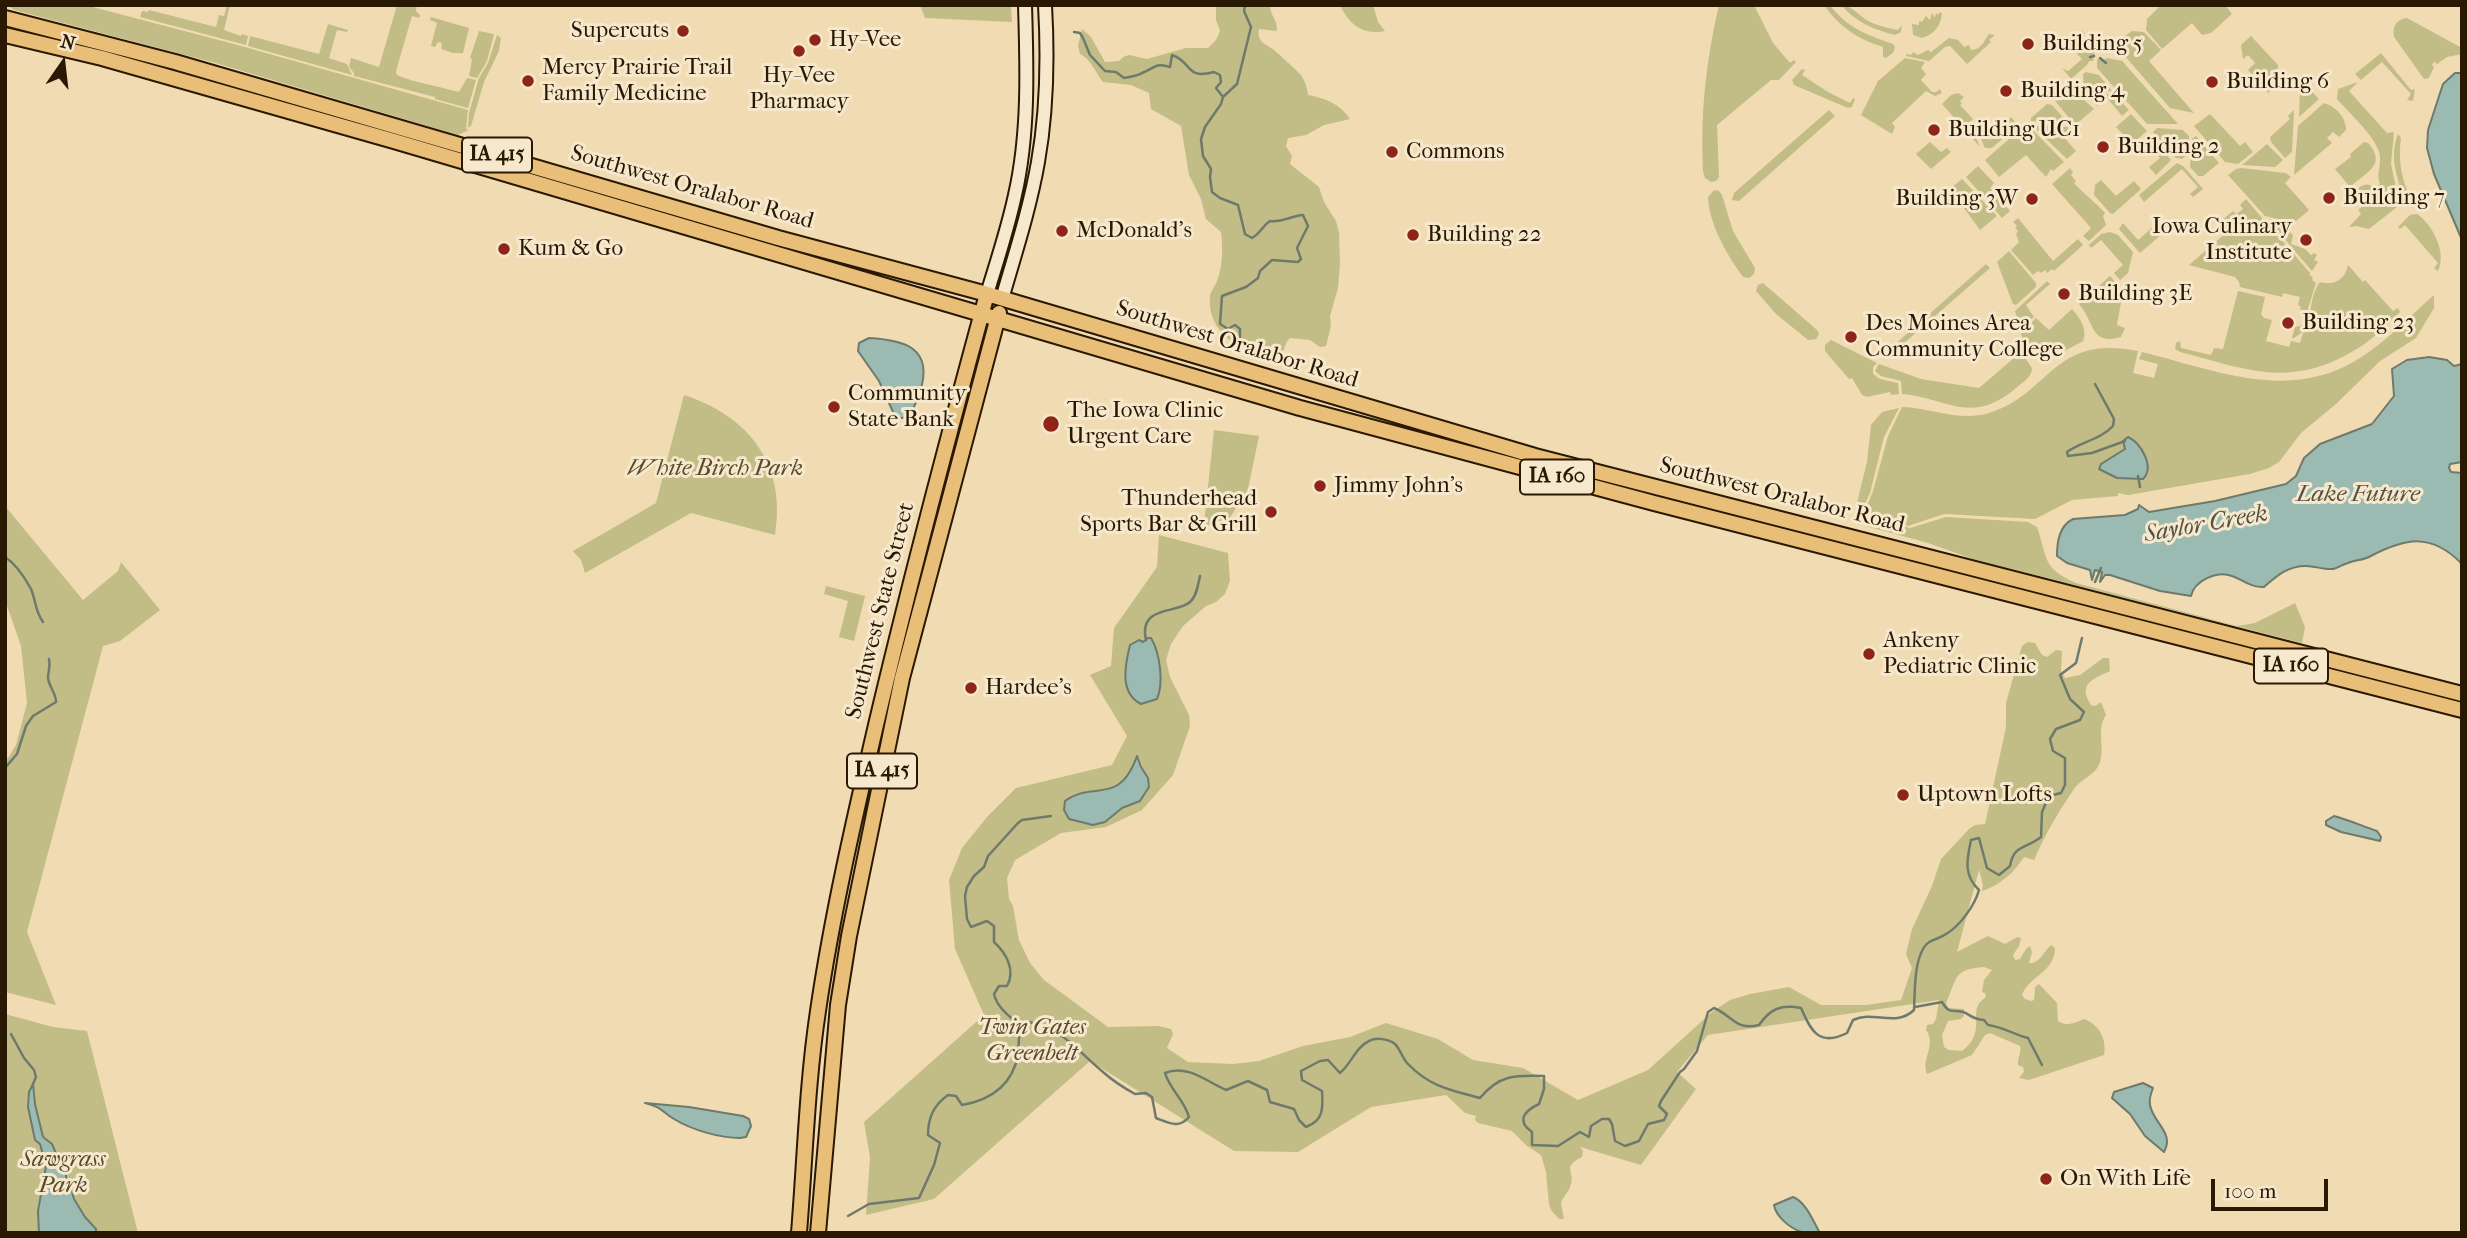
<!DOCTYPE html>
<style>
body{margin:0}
#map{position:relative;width:2467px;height:1238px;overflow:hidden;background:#f1dbb2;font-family:"IM FELL French Canon",serif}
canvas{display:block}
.frame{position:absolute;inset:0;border:7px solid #2a1902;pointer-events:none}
.north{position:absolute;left:28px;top:28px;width:70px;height:70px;-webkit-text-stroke:5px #f6e8cd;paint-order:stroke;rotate:14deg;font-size:19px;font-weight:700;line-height:28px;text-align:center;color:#2a1902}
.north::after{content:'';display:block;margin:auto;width:24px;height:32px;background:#2a1902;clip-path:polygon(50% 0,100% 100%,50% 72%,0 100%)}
.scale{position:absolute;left:2211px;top:1179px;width:117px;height:32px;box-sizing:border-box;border:4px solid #2a1902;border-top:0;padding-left:9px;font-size:21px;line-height:24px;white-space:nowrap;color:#2a1902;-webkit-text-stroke:5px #f6e8cd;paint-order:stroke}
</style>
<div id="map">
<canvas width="2467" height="1238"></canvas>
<div class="frame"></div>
<div class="north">N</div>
<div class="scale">100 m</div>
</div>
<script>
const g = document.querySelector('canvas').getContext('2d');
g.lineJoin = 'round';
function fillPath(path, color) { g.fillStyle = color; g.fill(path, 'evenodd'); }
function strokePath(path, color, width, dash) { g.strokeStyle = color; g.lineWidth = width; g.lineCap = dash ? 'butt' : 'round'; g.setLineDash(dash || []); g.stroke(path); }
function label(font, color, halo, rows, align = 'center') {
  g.font = font + ' "IM FELL French Canon",serif'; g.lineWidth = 6; g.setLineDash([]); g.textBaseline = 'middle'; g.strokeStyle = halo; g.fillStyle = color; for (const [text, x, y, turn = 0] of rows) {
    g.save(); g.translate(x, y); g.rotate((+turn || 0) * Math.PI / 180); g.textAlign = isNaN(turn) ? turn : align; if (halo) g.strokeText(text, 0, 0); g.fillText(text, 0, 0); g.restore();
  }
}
fillPath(new Path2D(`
 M8 5H85L234 44 468 110 466 129 469 130 458 135 212 62 14 10Z
 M227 5H230L224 30 241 36 242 34 248 36 246 45 140 17 142 11 148 12 149 10 216 27 219 15 224 16Z
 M397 5H417L416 11 420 15 419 18 412 16 396 71 397 75C415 83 438 86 459 92L467 78 476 80 468 108 435 99V97L354 76V73L349 67 351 58 379 67Z
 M920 5H1011L1012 22 925 18Z
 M1216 5H1270C1270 16 1278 20 1277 31L1259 29C1257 43 1265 43 1274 50 1282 57 1292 66 1300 74 1305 80 1307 87 1308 95 1325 98 1340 104 1350 119L1324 125 1306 135 1288 138 1286 146 1292 156 1290 164 1319 187 1324 202 1336 221 1339 233 1340 263 1338 288 1330 316 1331 326 1326 346 1320 347 1310 340 1290 338 1287 341 1282 354C1273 352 1263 352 1254 351 1228 346 1207 323 1210 296 1211 290 1215 287 1217 281 1223 265 1223 248 1221 232L1206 219 1201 199 1189 175 1181 126 1151 109 1149 93 1131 85 1103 82C1095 72 1091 59 1080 54L1078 46 1082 29 1091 37 1105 62 1119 61 1123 57 1129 55 1147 59 1186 48H1208L1216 40 1220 31 1216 20Z
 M1340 5H1373L1378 22 1385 31C1363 35 1350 26 1340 5Z
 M1719 5H1754L1773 43 1790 63 1794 60 1796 62 1779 80H1771L1717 125 1719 177 1716 181 1711 182 1705 178 1703 171C1700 115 1706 60 1719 5Z
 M1824 5H1830C1847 28 1867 35 1893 44L1895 47 1893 53 1886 58 1883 57V47C1859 40 1838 26 1824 5Z
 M1841 5C1852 5 1860 17 1870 22 1879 26 1888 28 1898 30L1902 25 1901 32 1895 35C1874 30 1856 22 1841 5Z
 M2161 5H2225L2232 14 2211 33 2202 35 2192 23 2162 49 2146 30 2147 19Z
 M1939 12 1942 13C1941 25 1934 35 1922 38L1913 35 1912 24 1919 25V21L1922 22 1926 16 1930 20 1932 13 1935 18 1936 13 1939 15Z
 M431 17 469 28 463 53H453L441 49 442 43 438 42 435 47 431 46 437 23 430 20Z
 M2407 18 2462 48V54L2447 57 2437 64 2434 62 2432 65 2434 67 2429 78 2424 79 2394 37C2392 27 2396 19 2407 18Z
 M328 24 348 30 347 32 337 30 329 58 347 64 352 75 248 46 250 36 319 54Z
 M2082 30 2085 34H2083V38L2081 35 2078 36 2075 43 2077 46 2084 42H2090V45L2095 44 2096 47 2093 61H2089L2088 64 2071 79 2062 68 2068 71 2082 59 2067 43Z
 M479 31 494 34 487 61 477 78 469 76 472 59 470 58Z
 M2132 31 2144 32 2161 50 2149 61 2194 113 2170 108 2124 55V37Z
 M1989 34 1995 35 1989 40 1991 42 1967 64 1950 46 1945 47 1929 61 1906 56 1907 54 1911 55 1913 52 1918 55 1928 50 1931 52 1949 38 1958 40 1964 47 1969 45 1971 50C1983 49 1984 40 1989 34Z
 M497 35 501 38 499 51 484 82 471 126 468 128 469 113 479 78 488 63Z
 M2251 36 2278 65 2276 86 2268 93 2248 70 2255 63 2248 55 2243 59 2241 45Z
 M2381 53 2411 90 2415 89 2413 101 2407 100 2411 94 2382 62 2361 80 2355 74Z
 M2100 57 2103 60 2107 58 2122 61 2178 124H2147L2097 68V60Z
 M1905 58 1925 62 1921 68 1926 74 1921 80 1932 92H1936L1940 89 1942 93 1935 96 1926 91 1892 123 1895 127 1892 134 1861 115 1878 81Z
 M1802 69 1805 70 1802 75 1828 92 1850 103 1853 98 1855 99 1852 107 1848 108 1794 85 1792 80Z
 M2086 72 2099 75 2112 91 2084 93 2083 74Z
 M2358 82 2349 91 2387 133 2394 132 2391 164 2399 202 2397 207 2369 229 2356 226 2349 227 2361 214 2358 210 2365 204 2354 192C2362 185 2367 181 2375 189L2380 184C2375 173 2383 164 2379 152 2375 136 2348 112 2337 99L2338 89Z
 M2306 85 2319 99 2299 117 2300 88Z
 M1958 93 1964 97 1960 101 1962 103 1960 105 1973 119 1970 122 1980 147 1942 104 1951 95Z
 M2114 94 2129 110 2122 116 2107 98 2097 106 2087 96Z
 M2081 97 2094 109 2075 125 2055 101Z
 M2324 103C2336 107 2346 117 2346 130L2339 137 2333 132 2327 138 2332 143 2294 175 2298 126Z
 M2047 104 2052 105 2069 124 2031 121V118Z
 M1829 110 1835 116 1739 201 1732 200 1734 193Z
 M2294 110 2292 152 2285 158 2271 142 2270 137 2290 119 2288 116Z
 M2131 114 2147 131 2132 144 2116 127Z
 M2210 114 2240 146 2245 142 2253 152 2238 164 2225 162 2194 126Z
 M2011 117 2018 125 1992 148H1985L1974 123 1991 140 2009 124 2007 122Z
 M2024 126H2029L2064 162 2053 171 2051 169 2046 177 2026 155 1999 177 1985 160Z
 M2037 126 2072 127 2063 136 2076 151 2067 159 2037 130Z
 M2157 128 2183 130 2189 136 2188 154 2182 159 2176 158 2153 132Z
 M2398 134 2401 138C2398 159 2401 178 2410 197L2403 205C2401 178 2387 162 2398 134Z
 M2150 135 2171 160 2156 175 2149 167 2160 158 2144 140Z
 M2196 136 2219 163 2203 176H2198L2190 167 2192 139Z
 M1930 142 1941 152 1947 148 1951 152 1931 169 1916 154Z
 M2364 142 2368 143C2388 165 2365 173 2350 187L2335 169 2351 157 2350 154Z
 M2267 144 2283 160 2275 167 2242 165Z
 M2177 163 2183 166 2203 189 2193 197 2190 194 2198 187 2182 169 2144 202 2139 195Z
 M1978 166 1994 183 1990 188 2010 211 2002 218 1966 177Z
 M2070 168 2073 172 2071 175 2076 181 2074 183C2084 194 2095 202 2105 213L2103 216 2106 225 2089 241 2083 236 2091 228 2052 184Z
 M2241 168 2286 173 2291 177 2285 183 2309 210 2294 223 2265 216 2228 175 2236 169Z
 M1962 179 1997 216 1980 230 1950 189Z
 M2101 180 2116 196 2134 181 2141 189 2113 214 2110 213 2094 195 2095 185Z
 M1718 190 1722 195 1733 231 1755 268 1754 274 1749 278 1743 277C1727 255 1709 224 1708 197L1713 191Z
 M2246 199 2262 218V221L2266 222 2310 273V275L2313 278 2312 280 2316 283 2307 312 2309 319 2306 330 2294 338H2292L2295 327 2303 325 2307 320 2306 315 2300 312 2301 307 2298 305 2300 297 2283 293 2282 297 2240 287 2239 282 2235 277 2189 265 2228 231 2220 222 2233 211 2236 214 2243 209 2240 205Z
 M2417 214C2433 225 2447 253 2438 271L2434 268 2438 263 2405 225 2400 229 2398 227 2410 215Z
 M2018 218 2053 261 2078 239 2083 245 2054 271 2052 269 2047 273 2045 270 2041 273 2038 271 2033 275 2011 250 2019 242 2016 234 2018 231 2015 228 2017 226 2013 222Z
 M2123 223 2138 240 2154 226 2162 234 2140 253 2119 229Z
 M2271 223 2290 227 2286 229 2293 235 2291 244 2305 249 2311 255 2314 253 2317 255 2314 260 2318 262 2312 271Z
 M2110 232 2118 235 2133 252 2128 273 2120 280 2114 273 2123 265 2101 240 2091 248 2089 245 2101 234Z
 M2009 251 2036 283V287L2016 305 2013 304 1997 262Z
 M1986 264 1990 268 1887 358 1884 354Z
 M2348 265 2363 282 2365 280 2393 311 2398 308 2400 312C2366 350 2318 378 2265 372 2237 369 2208 359 2180 352L2175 349 2176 343 2180 341 2181 348 2211 355 2214 348 2223 349 2238 291 2265 297 2261 314 2264 318 2272 320 2266 341 2289 347 2291 341 2300 343 2303 333 2307 332C2312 314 2309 297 2320 282 2334 286 2345 280 2348 265Z
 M2110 276 2123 291 2117 325 2125 328 2121 337C2090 346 2095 322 2079 304Z
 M2047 281 2050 284 2026 305 2034 317 2020 328 2015 311Z
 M1763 283 1817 330 1819 334 1816 339 1808 340 1776 314 1756 291 1758 285Z
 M2434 295V308L2416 338 2380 361 2336 404 2301 433 2279 462 2269 468 2250 474 2128 495 2118 493V496L2072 500 2035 519 1944 514 1908 526 1864 513 1873 491 1888 436 1902 407C1932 408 1959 422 1989 413 2051 394 2052 334 2138 351L2133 373 2154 378 2158 364 2139 359 2142 352C2215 370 2290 403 2360 358 2387 341 2410 316 2434 295Z
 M2072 309C2080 318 2088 329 2083 341L2048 360C2034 360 2025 347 2021 334L2036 318 2049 330Z
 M1831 340 1877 363 1873 367V374L1880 379 1898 383 1899 394 1891 395 1890 392 1867 397 1862 395 1852 378 1849 379 1825 351V345Z
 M2021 352 2032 368C2032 377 2023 382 2016 388 1971 426 1948 398 1902 394L1901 381 1881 376 1875 371 1879 364 1921 379 1979 388Z
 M684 395C749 416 787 465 775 535L691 513 585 573 581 560 573 551 656 503Z
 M1899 408 1884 437 1870 493 1858 519 1856 507 1867 462 1871 425 1882 412Z
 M1214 430 1259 436 1248 489 1231 516 1227 530 1204 524Z
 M5 506 83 600 118 571 121 562 160 610 120 641 103 646 27 932 56 1005 5 992V763L16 745 27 703 21 646 5 600Z
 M1864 517 1910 528 1946 517 2028 522 2037 527C2048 559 2042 568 2076 583L2237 626 2255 623 2295 603 2305 627 2302 643 1973 559 1928 543 1866 526 1860 522Z
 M1159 535 1228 553 1230 581 1225 594 1216 602 1206 606 1183 626 1171 644 1166 660 1170 677 1189 715 1190 726 1173 775 1142 810 1106 827 1061 833 1015 860 1007 878 1009 899 1013 906 1019 940 1030 963 1044 980 1108 1027 1158 1026 1171 1029 1173 1034 1167 1048 1188 1062 1233 1064 1259 1061 1303 1046 1350 1037 1386 1023 1438 1039 1473 1060 1523 1068 1578 1100 1648 1070 1712 1012 1730 1000 1750 994 1789 987 1821 1005H1866L1901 1000 1912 968 1906 954 1912 929 1932 886 1941 859 1969 829 1975 825 1985 824 2006 727V703L2022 646 2028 642 2035 643 2042 655 2047 657 2056 650 2062 651 2061 671 2065 678 2080 675 2103 658H2109L2110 671C2094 679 2077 683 2091 705L2095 706 2101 702 2106 715C2096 729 2105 746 2100 762 2096 775 2082 778 2074 789 2058 812 2045 835 2034 860L2024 857C2014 873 2000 885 1982 891L1983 885 1979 870 1957 952 1988 936 2005 944 2017 937 2021 938 2019 946 2013 955 2015 960 2020 959 2026 949 2030 946 2032 952 2029 963C2040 964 2044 951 2051 945L2055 948C2055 972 2029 976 2022 995L2025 999 2031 1001 2034 1000 2035 987 2039 984 2057 1003 2058 1021C2067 1027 2075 1023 2084 1019 2099 1025 2107 1038 2104 1055L2029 1080 2019 1078 2024 1072 2023 1067 2018 1065C2017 1058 2022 1053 2020 1046L1990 1033 1985 1035 1972 1055 1927 1074C1921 1058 1937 1045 1926 1030L1927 1025 1933 1024 1936 1019 1939 1000 1708 1035 1677 1072 1696 1089 1641 1165 1580 1147 1583 1151 1582 1157C1560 1168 1577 1172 1570 1187 1568 1193 1563 1197 1561 1203L1564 1219H1559L1551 1210 1549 1204 1546 1172 1541 1155 1527 1146 1512 1131 1478 1123 1475 1120 1476 1116 1465 1113 1446 1095 1371 1107 1298 1152 1234 1151 1090 1061 934 1199 866 1215 870 1157 864 1122 984 1015 955 949 949 880 962 848 987 817 1016 788 1112 765 1127 736 1090 675 1111 666 1114 628 1157 567ZM1984 967 1992 970 1984 980 1982 992 1985 993 1986 997C1964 1011 1990 1029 1962 1051L1949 1050 1944 1047 1942 1035 1948 1021 1961 1019 1964 1016V1009L1948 1008 1946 1003C1958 976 1953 970 1984 967Z
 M826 586 865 596 854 641 839 637 848 601 824 594Z
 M5 1014 53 1027 87 1031 138 1233H5Z`), '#c2bd87');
const water = new Path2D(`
 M2455 73H2462V240L2434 174 2427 148 2428 130 2443 84Z
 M869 338C905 340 934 348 920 392 918 400 912 409 910 417L901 418 894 414 879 381 858 351 859 343Z
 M2429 357 2447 360 2454 366 2462 364V462L2450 464 2449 468 2451 472 2462 473V564C2431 532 2405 538 2369 557 2363 560 2355 560 2348 563 2343 564 2339 568 2333 569 2325 570 2315 566 2306 566 2287 566 2277 576 2264 587 2252 588 2243 580 2232 576 2217 570 2194 581 2191 596L2160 591 2110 575H2105L2100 582 2102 572 2095 570 2092 580 2090 570 2067 563 2057 556C2057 542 2059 526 2073 519L2125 515 2138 509 2139 505 2149 512 2215 501 2286 484 2296 476 2304 458 2320 444 2372 424 2394 396 2392 369 2407 360Z
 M2128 437C2141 443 2155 467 2143 479L2117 478 2099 469 2101 464 2125 449 2123 441Z
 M1148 638H1151C1160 653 1164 683 1157 699L1141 704C1119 693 1125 665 1130 645L1139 640 1143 642Z
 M1137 756 1141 767 1148 778 1149 787 1140 801 1122 808 1105 822 1093 825 1069 819 1064 810 1065 801C1093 780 1119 807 1137 756Z
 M2334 816C2349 820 2362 826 2377 831L2381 837 2380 841 2341 832 2326 825V821Z
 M2143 1083 2153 1088C2151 1093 2149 1100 2150 1105 2153 1123 2175 1133 2164 1152L2145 1136 2130 1114 2112 1098 2114 1092Z
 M33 1084 35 1104 43 1137 52 1144 61 1165 66 1168V1184L72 1192 74 1199 85 1217 96 1229V1233H39L38 1211 46 1166 40 1144 35 1140 28 1107 29 1092Z
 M645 1103 689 1107 743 1116 749 1119 751 1126 746 1137 740 1138C720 1138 692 1130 674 1119 661 1111 662 1107 645 1103Z
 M1793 1197C1806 1202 1813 1221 1820 1233 1815 1233 1807 1234 1802 1232 1791 1229 1776 1217 1774 1205Z`);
fillPath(water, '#9bbab2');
strokePath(water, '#6e7a6c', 2);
strokePath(new Path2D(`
 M1074 32 1080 33 1083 38 1090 55 1105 71 1116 72 1124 78C1130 77 1137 76 1142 73 1155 68 1156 62 1170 67L1172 55C1193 62 1185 80 1214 72L1220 75 1221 82 1216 88 1223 97
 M2090 57 2094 56
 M2100 58 2106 63
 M1240 345V329L1235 325 1228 329 1220 324 1222 296 1246 287 1258 278 1260 271 1272 260 1298 262 1301 259 1297 248 1308 226 1303 215C1291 216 1281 223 1270 221 1262 226 1261 233 1252 238L1245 234 1238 205 1220 198 1212 192 1210 177 1211 169 1203 156 1201 139 1205 127 1221 104 1223 97 1237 84 1251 27 1244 11 1245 5
 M2095 384 2114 419 2113 426C2101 439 2081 442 2067 452L2068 456 2092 453 2125 441
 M2138 476 2140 487
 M5 557C16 564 25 578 31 589 36 601 35 611 43 622
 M2095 582 2101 568
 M1146 640C1138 605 1177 614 1190 602 1197 596 1198 584 1200 576
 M5 768 17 754 26 726 33 716 56 702C56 693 49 687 48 678 48 671 51 667 49 659
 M1915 1007 1942 1002C1950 1015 1951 1009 1963 1012 1970 1014 1971 1019 1984 1020L1988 1025C2000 1026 2016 1035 2028 1038L2042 1065
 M1021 1027C1011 1017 997 1008 994 994L999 986H1007C1016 970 1006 953 994 942V926L987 921 971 927 967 919 965 896 967 887 974 876 984 867 988 856 1018 823 1022 820 1051 816
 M11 1034 24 1058 34 1070 36 1077 33 1084
 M848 1216 869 1204 919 1198 934 1165 940 1143 928 1135C928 1117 934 1105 948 1095L956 1096 962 1105C991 1100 1012 1086 1018 1055 1019 1045 1018 1037 1021 1027L1029 1022C1065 1030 1077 1051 1103 1072 1112 1080 1124 1088 1135 1094L1146 1093 1152 1097 1156 1118C1169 1123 1179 1129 1189 1117 1184 1099 1170 1090 1165 1073 1187 1064 1206 1081 1226 1090L1248 1081 1267 1090 1270 1102 1294 1109 1299 1120 1306 1127C1324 1120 1323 1108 1322 1091L1302 1080 1301 1071 1320 1061 1328 1060 1340 1073C1351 1064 1356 1047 1369 1041 1376 1037 1389 1039 1395 1044 1400 1049 1402 1057 1407 1063 1430 1087 1450 1090 1480 1098 1499 1075 1514 1075 1544 1076V1089L1539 1104C1524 1111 1516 1121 1532 1132V1145L1558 1146 1580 1132 1589 1137 1591 1126 1602 1119H1609L1612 1124 1615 1141 1625 1146 1639 1141 1648 1124 1664 1120 1667 1114 1659 1106 1661 1101 1680 1072 1684 1069 1697 1051 1708 1012 1714 1008C1733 1016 1736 1031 1759 1025 1770 1009 1781 1004 1801 1008 1811 1031 1819 1047 1847 1033L1853 1020C1874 1010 1895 1028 1914 1010 1915 991 1914 965 1923 949 1928 939 1938 940 1946 934 1960 926 1975 905 1979 890 1963 875 1967 859 1971 840L1979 838 1987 868 1999 875 2010 866C2014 844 2026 849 2041 837L2042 812 2049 796 2061 793 2065 785V758L2053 751 2050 739 2056 729 2080 720 2084 712 2070 699 2060 675 2076 663 2082 638`), '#6e7a6c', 2.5);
const secondary = new Path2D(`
 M987 294C997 261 1008 228 1015 195 1029 134 1027 68 1025 5
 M1002 299C1015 254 1030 208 1038 162 1047 111 1048 57 1045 5`);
const primary = new Path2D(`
 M5 18 175 62 778 238 987 294 1535 456 2462 694
 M5 35 102 58 394 141 1300 408 1654 503 2462 710
 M799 1233C805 1159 807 1084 818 1011 832 915 854 820 876 725 910 581 948 437 987 294
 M818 1233 838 1005 849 936 902 678 999 313`);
strokePath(secondary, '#2a1902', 16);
strokePath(primary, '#2a1902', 18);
strokePath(secondary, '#f6e8cd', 12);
strokePath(primary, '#e8be79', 14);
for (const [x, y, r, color] of [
 [683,31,7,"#8f2418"],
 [815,40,7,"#8f2418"],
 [2028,44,7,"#8f2418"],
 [799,51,7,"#8f2418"],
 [528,81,7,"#8f2418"],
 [2212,82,7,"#8f2418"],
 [2006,91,7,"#8f2418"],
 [1934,130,7,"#8f2418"],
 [2103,147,7,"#8f2418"],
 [1392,152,7,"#8f2418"],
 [2329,198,7,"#8f2418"],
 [2032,199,7,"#8f2418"],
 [1062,231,7,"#8f2418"],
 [1413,235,7,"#8f2418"],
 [2306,240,7,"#8f2418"],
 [504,249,7,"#8f2418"],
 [2064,294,7,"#8f2418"],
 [2288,323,7,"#8f2418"],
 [1851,337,7,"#8f2418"],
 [834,407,7,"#8f2418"],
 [1051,424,9,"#8f2418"],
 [1320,486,7,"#8f2418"],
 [1271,512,7,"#8f2418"],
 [1869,654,7,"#8f2418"],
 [971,688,7,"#8f2418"],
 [1903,795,7,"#8f2418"],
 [2046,1179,7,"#8f2418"]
]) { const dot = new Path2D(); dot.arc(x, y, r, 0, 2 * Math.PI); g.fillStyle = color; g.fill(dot); strokePath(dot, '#f6e8cd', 2.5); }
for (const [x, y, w] of [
 [497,155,70],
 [1557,477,74],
 [2291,666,74],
 [882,771,70]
]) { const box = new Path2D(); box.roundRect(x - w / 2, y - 17.5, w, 35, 5); g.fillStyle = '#f6e8cd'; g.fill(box); strokePath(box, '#2a1902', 2); }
label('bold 21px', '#2a1902', null, [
 ["IA 415",497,155],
 ["IA 160",1557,477],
 ["IA 160",2291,666],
 ["IA 415",882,771]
]);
label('23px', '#2a1902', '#f6e8cd', [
 ["Supercuts",669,31,"right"],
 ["Hy-Vee",829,40],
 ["Building 5",2042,44],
 ["Mercy Prairie Trail",542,68],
 ["Family Medicine",542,94],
 ["Hy-Vee",799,76,"center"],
 ["Pharmacy",799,102,"center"],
 ["Building 6",2226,82],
 ["Building 4",2020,91],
 ["Building UC1",1948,130],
 ["Building 2",2117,147],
 ["Commons",1406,152],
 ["Building 7",2343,198],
 ["Building 3W",2018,199,"right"],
 ["Iowa Culinary",2292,227,"right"],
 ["Institute",2292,253,"right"],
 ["McDonald's",1076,231],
 ["Building 22",1427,235],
 ["Kum & Go",518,249],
 ["Building 3E",2078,294],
 ["Building 23",2302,323],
 ["Des Moines Area",1865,324],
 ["Community College",1865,350],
 ["Community",848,394],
 ["State Bank",848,420],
 ["The Iowa Clinic",1067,411],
 ["Urgent Care",1067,437],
 ["Jimmy John's",1334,486],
 ["Thunderhead",1257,499,"right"],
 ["Sports Bar & Grill",1257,525,"right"],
 ["Ankeny",1883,641],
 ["Pediatric Clinic",1883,667],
 ["Hardee's",985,688],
 ["Uptown Lofts",1917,795],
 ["On With Life",2060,1179]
], 'left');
label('23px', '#2a1902', '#f6e8cd', [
 ["Southwest Oralabor Road",692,188,16],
 ["Southwest Oralabor Road",1237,345,17],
 ["Southwest Oralabor Road",1782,496,14],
 ["Southwest State Street",881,611,-76]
]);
label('italic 23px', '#584a2a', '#f6e8cd', [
 ["White Birch Park",715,469],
 ["Twin Gates",1032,1028],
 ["Greenbelt",1032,1054],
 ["Sawgrass",63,1160],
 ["Park",63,1186]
]);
label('italic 24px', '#525140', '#f6e8cd', [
 ["Lake Future",2358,495],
 ["Saylor Creek",2206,525,-10]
]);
</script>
